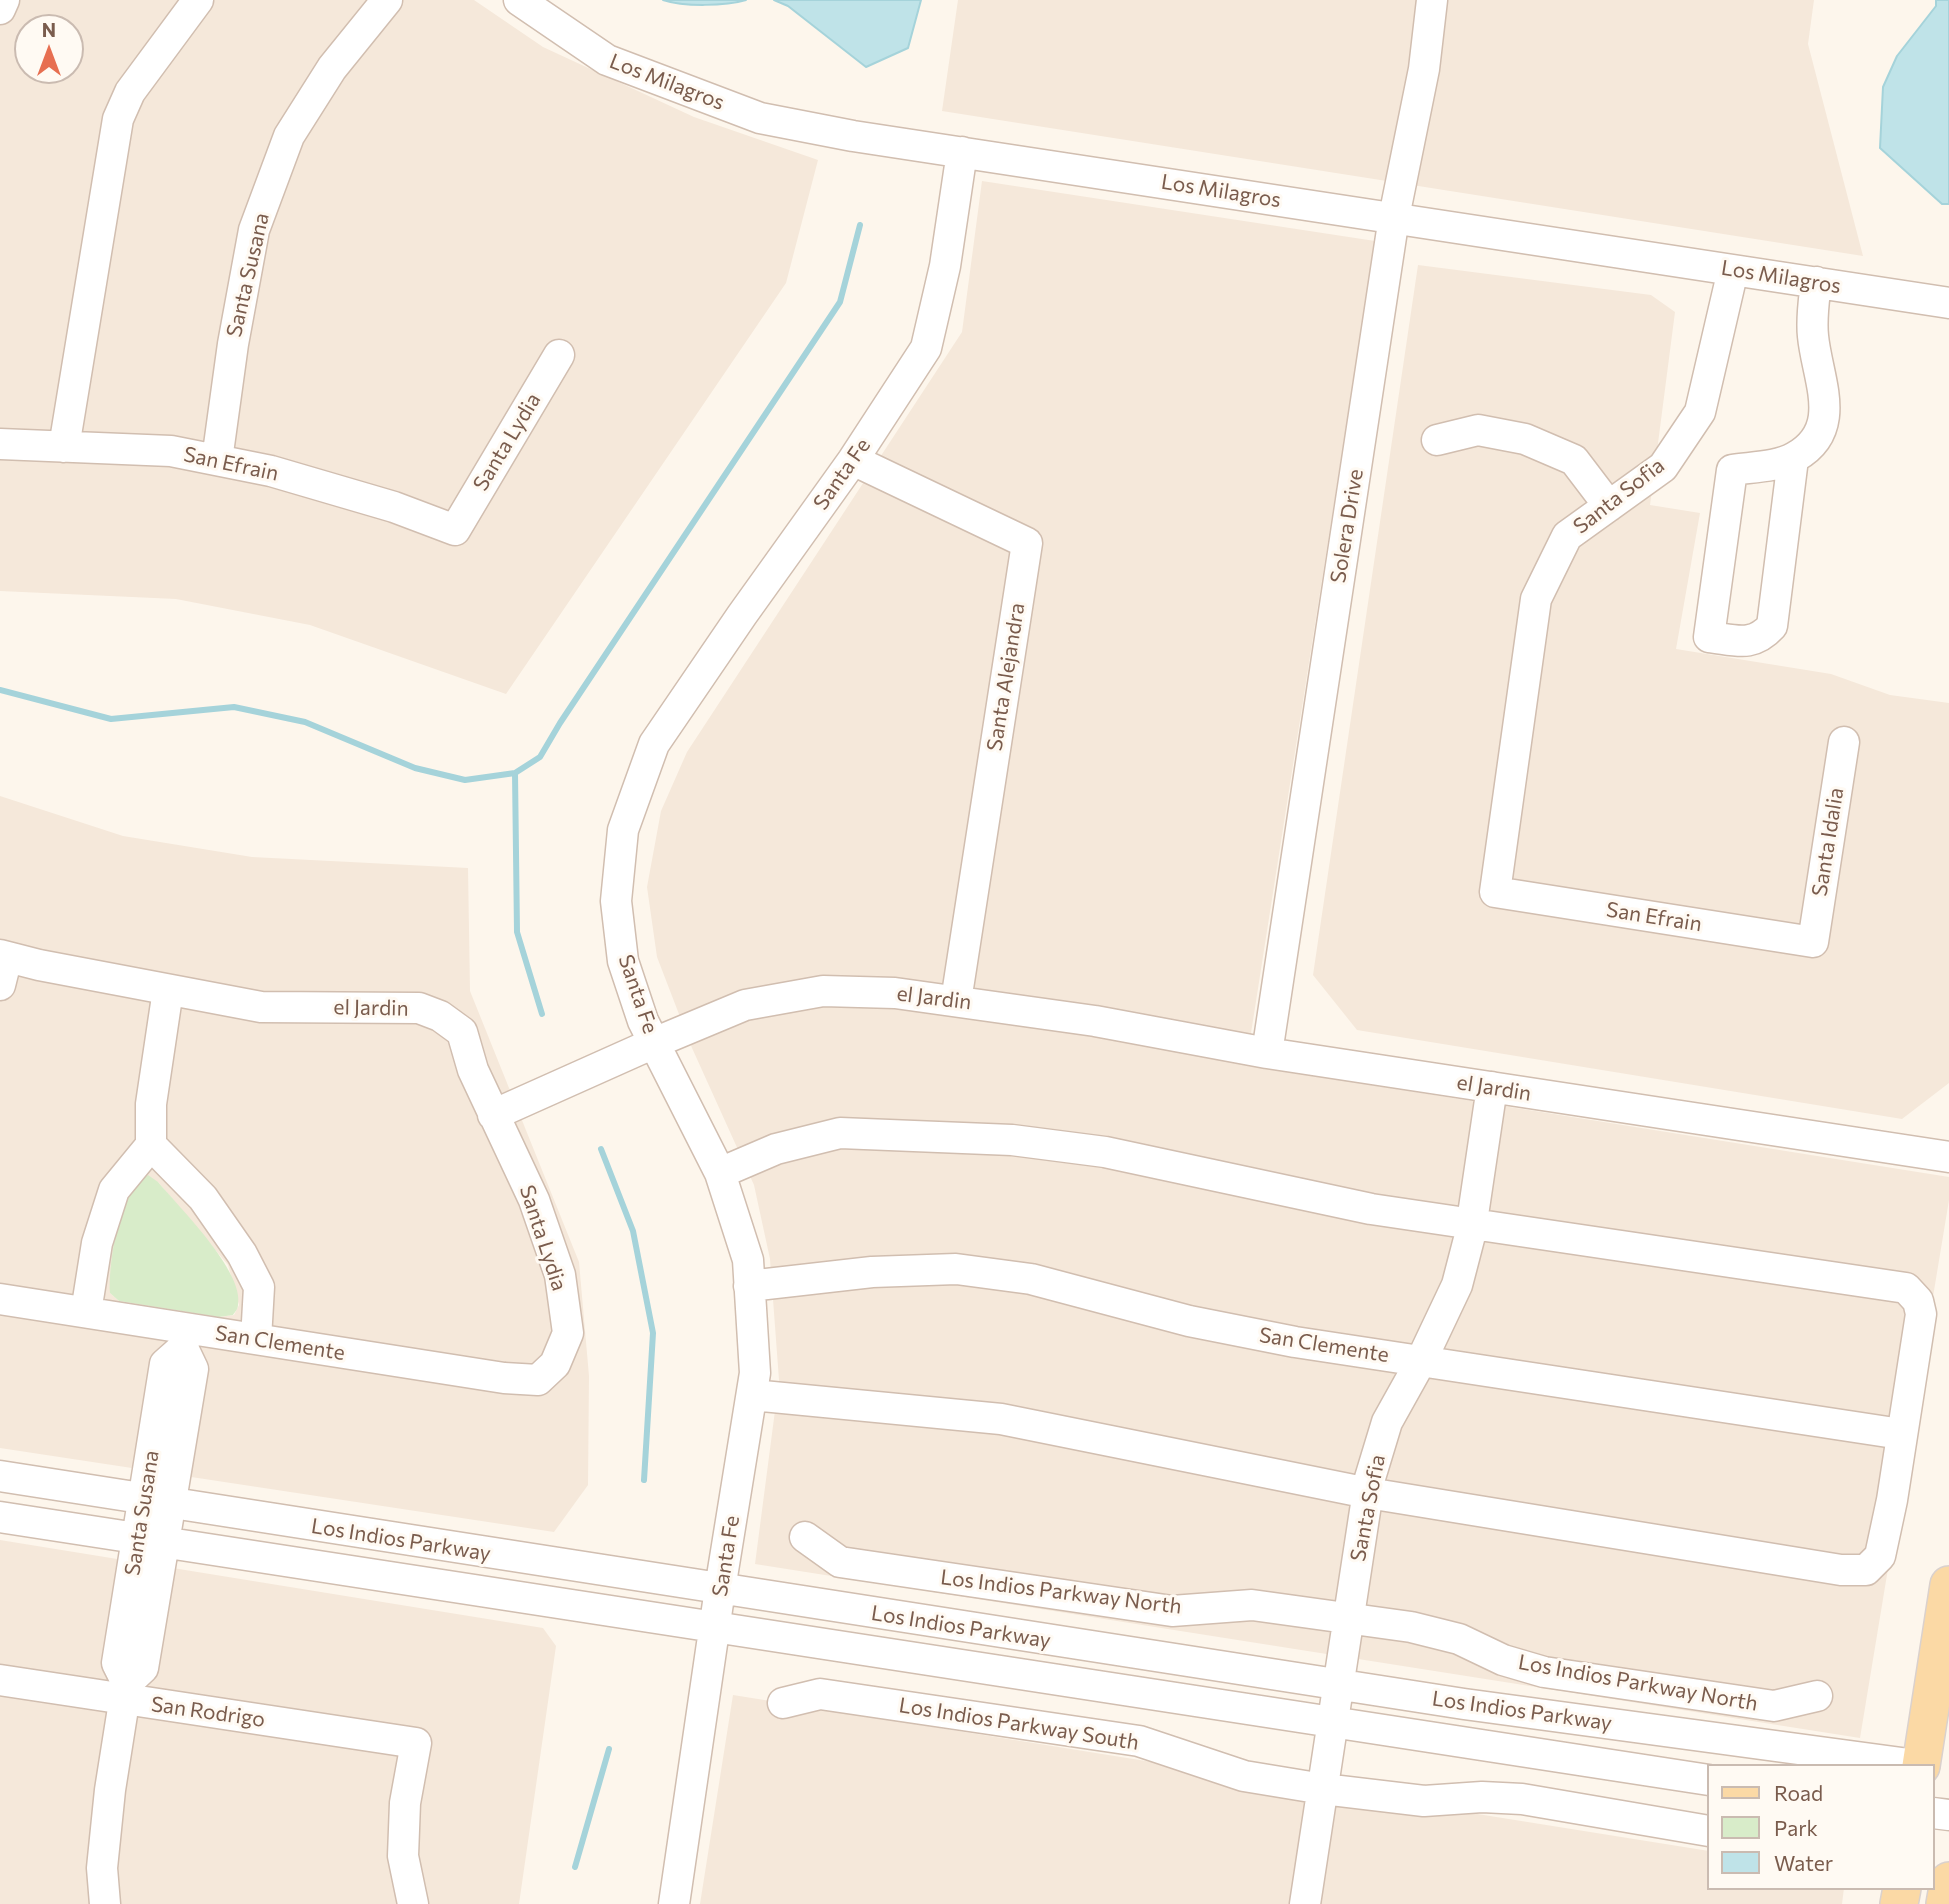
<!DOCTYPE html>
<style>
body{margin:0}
#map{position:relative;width:1949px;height:1904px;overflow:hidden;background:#fdf6ec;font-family:Commissioner,sans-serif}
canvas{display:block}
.legend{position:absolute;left:1707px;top:1764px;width:228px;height:126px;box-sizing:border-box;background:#fffaf3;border:2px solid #cabbb1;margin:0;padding:9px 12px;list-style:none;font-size:21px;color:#7a5c4d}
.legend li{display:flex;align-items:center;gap:14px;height:35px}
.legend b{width:35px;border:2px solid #cabbb1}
.north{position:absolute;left:14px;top:14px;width:70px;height:70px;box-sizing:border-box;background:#fffaf3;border:2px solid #cabbb1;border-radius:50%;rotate:0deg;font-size:19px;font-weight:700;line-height:28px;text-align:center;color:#7a5c4d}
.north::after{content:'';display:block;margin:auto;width:24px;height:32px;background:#e76f51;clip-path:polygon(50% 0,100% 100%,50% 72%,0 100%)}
</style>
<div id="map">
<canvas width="1949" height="1904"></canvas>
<ul class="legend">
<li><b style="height:9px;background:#fbd9a5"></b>Road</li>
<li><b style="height:19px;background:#d8ecc9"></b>Park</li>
<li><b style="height:19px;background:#bfe3e8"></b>Water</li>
</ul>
<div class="north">N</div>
</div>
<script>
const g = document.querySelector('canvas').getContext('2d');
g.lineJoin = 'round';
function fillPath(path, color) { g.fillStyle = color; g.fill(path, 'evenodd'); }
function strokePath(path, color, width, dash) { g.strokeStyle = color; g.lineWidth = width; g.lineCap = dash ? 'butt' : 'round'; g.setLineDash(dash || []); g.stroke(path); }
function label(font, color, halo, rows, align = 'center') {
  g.font = font + ' Commissioner,sans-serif'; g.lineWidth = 6; g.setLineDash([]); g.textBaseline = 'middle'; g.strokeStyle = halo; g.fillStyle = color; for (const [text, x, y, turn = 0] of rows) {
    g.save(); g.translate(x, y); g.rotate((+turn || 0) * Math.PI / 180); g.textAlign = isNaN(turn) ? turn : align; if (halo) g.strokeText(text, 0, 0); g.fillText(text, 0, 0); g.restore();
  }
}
fillPath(new Path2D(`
 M0 0H474L543 47 694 117 818 160 786 283 506 694 310 625 176 599 0 591ZM28 28H70V70H28Z
 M958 0H1814L1808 44 1863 256 942 111Z
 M982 181 1375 241 1246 1065 1949 1177V1200L1860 1738 755 1564 779 1380 770 1259 754 1185 692 1048 657 957 647 887 661 811 687 752 962 332Z
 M1418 265 1651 295 1675 312 1650 505 1700 513 1676 649 1831 674 1890 695 1949 703V1083L1902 1119 1357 1030 1313 975Z
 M0 796 123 836 252 857 468 868 470 991 579 1262 589 1376 588 1485 554 1532 0 1448ZM158 1182 228 1265 239 1305 234 1315 219 1317 119 1301 110 1293Z
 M0 1540 543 1628 556 1646 519 1904H0Z
 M733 1695 1709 1851V1888H1844L1842 1904H700Z`), '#f5e8da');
fillPath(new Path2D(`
 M148 1175 158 1182C179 1207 245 1272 238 1305 238 1309 235 1312 233 1315L219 1317 119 1301 110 1293C108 1269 118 1203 134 1184 137 1181 144 1178 148 1175Z`), '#d8ecc9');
const water = new Path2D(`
 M663 0H746C726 6 684 7 663 0Z
 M774 0H921L908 48 866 67 788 6Z
 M1936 0H1949V204H1942L1880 148 1883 87 1897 56 1936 6Z`);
fillPath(water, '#bfe3e8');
strokePath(water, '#a5d3da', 2);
strokePath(new Path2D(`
 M0 690 111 719 234 707 305 722 415 768 465 780 515 773 540 757 560 723 840 302 860 225
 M515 773 517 932 542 1014
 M601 1149 633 1231 653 1333 644 1480
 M575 1867 609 1749`), '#a5d3da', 6);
const minor = new Path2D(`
 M519 0 607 60 760 118 853 136 1949 303
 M0 9 4 0
 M1733 270 1700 412 1663 467 1567 536 1536 599 1495 892 1813 942 1844 742
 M1437 440 1478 430 1525 439 1574 460 1609 506
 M0 444 171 451 271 471 394 507 455 530 559 355
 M64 447 118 119 130 92 198 0
 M1793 459 1772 626C1752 648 1736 640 1709 637L1732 470C1751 467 1778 467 1795 457 1845 429 1817 379 1813 336 1811 318 1814 300 1816 282
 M217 460 233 344 254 230 289 136 332 68 387 0
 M853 460 1027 543 956 1001
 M0 955 39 965 261 1007 419 1008 440 1016 462 1032 473 1070 534 1200 560 1275 568 1333 555 1364 538 1380 504 1378 0 1299
 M0 985 7 957
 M1267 1053 1394 217 1424 69 1432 0
 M493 1115 654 1043 745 1005 823 991 895 993 1095 1021 1267 1053 1949 1157
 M151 1145 203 1198 242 1254 259 1287 256 1339
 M720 1173 776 1149 840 1133 1012 1140 1105 1152 1371 1209 1906 1288 1918 1301 1921 1314 1892 1500 1880 1556 1866 1570H1841L1368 1493 1001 1419 752 1395
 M749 1286 872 1272 956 1269 1031 1279 1189 1321 1295 1342 1901 1434
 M86 1312 97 1243 114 1190 151 1145V1104L168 990
 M0 1476 1464 1704 1924 1766
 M0 1517 1709 1780
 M805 1537 840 1562 1172 1611 1252 1605 1411 1627 1459 1639 1503 1660 1544 1672 1774 1706 1817 1696
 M0 1680 416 1743 405 1803 403 1856 413 1904
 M127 1683 143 1668 193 1369 183 1348 186 1330
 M783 1703 820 1694 1139 1741 1244 1776 1323 1789 1424 1801 1482 1797 1522 1799 1709 1831
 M1933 1813 1949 1815
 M105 1904 102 1868 110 1790 127 1683 117 1663 165 1364 183 1348
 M674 1904 720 1589 755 1373 748 1260 720 1173 643 1021 623 961 616 901 623 830 654 744 742 615 853 460 926 348 945 266 962 152
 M1305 1904 1370 1478 1387 1422 1421 1361 1457 1285 1470 1235 1492 1087`);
const major = new Path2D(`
 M1921 1766 1949 1585
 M1899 1904 1902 1888
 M1945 1904 1949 1881`);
strokePath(minor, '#d1beb0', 33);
strokePath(major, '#dad1cd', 40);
strokePath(minor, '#fff', 30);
strokePath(major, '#fbd9a5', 37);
label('21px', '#7a5c4d', '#fffaf3', [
 ["Los Milagros",667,82,21],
 ["Los Milagros",1221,191,9],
 ["Santa Susana",248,275,-77],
 ["Los Milagros",1781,277,9],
 ["Santa Lydia",507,442,-59],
 ["San Efrain",231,464,12],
 ["Santa Fe",842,474,-55],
 ["Santa Sofia",1619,496,-38],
 ["Solera Drive",1347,526,-81],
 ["Santa Alejandra",1006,677,-81],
 ["Santa Idalia",1828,842,-81],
 ["San Efrain",1654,917,9],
 ["Santa Fe",638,994,71],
 ["el Jardin",934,998,7],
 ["el Jardin",371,1008,1],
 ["el Jardin",1494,1088,9],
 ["Santa Lydia",543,1238,72],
 ["San Clemente",280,1343,9],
 ["San Clemente",1324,1345,9],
 ["Santa Sofia",1368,1508,-79],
 ["Santa Susana",142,1513,-81],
 ["Los Indios Parkway",401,1540,9],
 ["Santa Fe",726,1556,-81],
 ["Los Indios Parkway North",1061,1592,7],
 ["Los Indios Parkway",961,1627,9],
 ["Los Indios Parkway North",1638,1683,10],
 ["Los Indios Parkway",1522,1711,8],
 ["San Rodrigo",208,1712,8],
 ["Los Indios Parkway South",1019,1724,9]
]);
</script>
